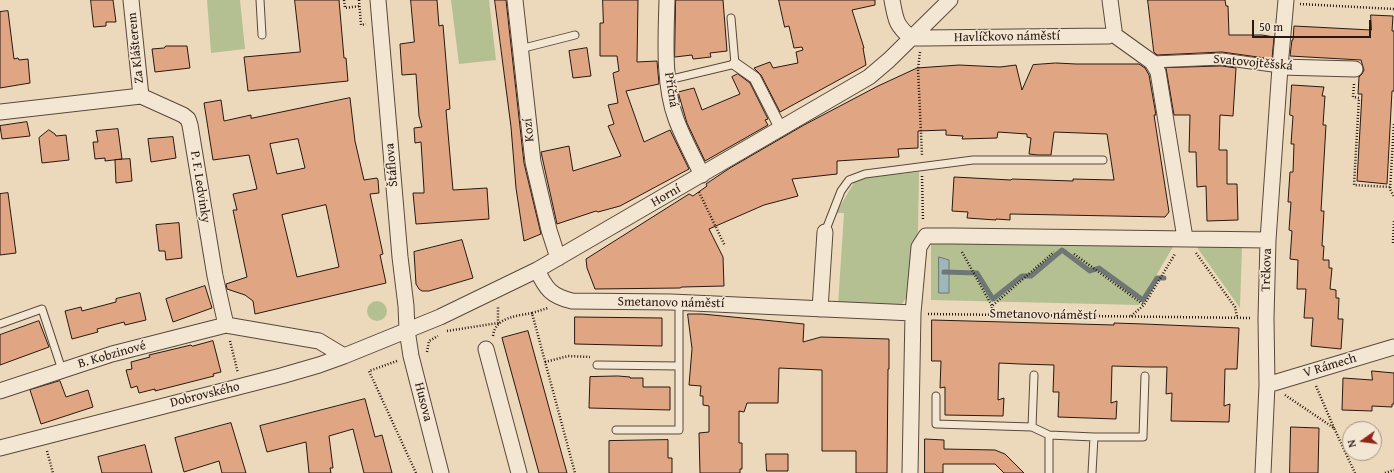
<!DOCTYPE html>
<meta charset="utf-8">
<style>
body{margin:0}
#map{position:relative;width:1394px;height:473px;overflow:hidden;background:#ecd9bb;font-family:"Gentium Book Plus",serif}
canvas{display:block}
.north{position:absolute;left:1342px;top:421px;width:40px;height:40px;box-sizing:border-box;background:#f3e6d3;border:1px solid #a29485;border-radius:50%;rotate:256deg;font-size:11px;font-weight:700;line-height:16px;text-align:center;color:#291810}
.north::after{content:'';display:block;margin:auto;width:14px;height:18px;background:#8f2418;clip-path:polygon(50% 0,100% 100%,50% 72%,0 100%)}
.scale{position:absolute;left:1252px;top:20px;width:119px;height:18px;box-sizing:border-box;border:2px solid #291810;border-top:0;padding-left:5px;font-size:12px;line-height:14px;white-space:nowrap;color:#291810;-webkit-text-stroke:3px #f3e6d3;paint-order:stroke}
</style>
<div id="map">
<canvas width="1394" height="473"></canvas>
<div class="north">N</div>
<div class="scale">50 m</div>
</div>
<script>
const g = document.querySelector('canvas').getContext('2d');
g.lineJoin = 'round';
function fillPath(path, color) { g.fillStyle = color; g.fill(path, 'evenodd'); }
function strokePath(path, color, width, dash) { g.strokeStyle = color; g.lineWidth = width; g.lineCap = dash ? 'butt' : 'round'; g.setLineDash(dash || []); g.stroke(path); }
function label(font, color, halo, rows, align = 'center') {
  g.font = font + ' "Gentium Book Plus",serif'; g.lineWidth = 3; g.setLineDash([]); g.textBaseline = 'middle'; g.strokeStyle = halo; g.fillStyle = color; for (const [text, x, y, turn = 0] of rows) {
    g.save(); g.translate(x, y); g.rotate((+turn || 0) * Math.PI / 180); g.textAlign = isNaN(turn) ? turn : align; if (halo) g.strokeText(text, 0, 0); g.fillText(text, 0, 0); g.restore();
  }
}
fillPath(new Path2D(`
 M207 0H240L245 49 211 53Z
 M451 0H489L496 60 459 64Z
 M919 172 918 231 906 298 902 304 897 306 838 305 844 213H836L855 181 859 178Z
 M935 241 1174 245 1139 305 931 300V244Z
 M1196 246 1242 247 1240 308Z
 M367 311a10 10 0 1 1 20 0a10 10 0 1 1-20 0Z`), '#b4c092');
const water = new Path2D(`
 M939 257 949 260V293H939Z`);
fillPath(water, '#9db7ba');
strokePath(water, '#6f7776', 1);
strokePath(new Path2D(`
 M944 272 977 273 993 299 1022 276H1031L1062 250 1090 271 1099 268 1143 300 1157 278H1164`), '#6f7776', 5);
const building = new Path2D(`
 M91 0H113L116 22H106V26L94 27Z
 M295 0H339L344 58H346L348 81 248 91 244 57 300 52Z
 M411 0H437L439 26 443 25 450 109 446 110 453 190 487 188 489 219 416 224 413 193H424V190L421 142 415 143 414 128 422 127 419 116 416 74 402 75 400 44 414 42Z
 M495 0H506L524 163 541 234 524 241 516 188 511 127Z
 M603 0H638L637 62 657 61 659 84 626 91 644 142 670 130 689 169 620 206 598 212 596 211 557 224 541 152 569 146 573 171 621 156 608 126 614 124 608 105 618 103 613 73 619 71 617 56H600V23H603Z
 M676 0H723L727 51 710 53 711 57 693 59 692 55 675 57Z
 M779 0H875V5L852 10 864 48H863L866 65 780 112 761 75 754 68 770 62 773 68 798 63 796 52 803 50 802 47 794 48 789 26 785 27Z
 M1148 0H1225L1226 6H1228L1229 35H1262L1274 37 1272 59 1222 52 1157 55 1154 52Z
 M8 11 14 59 18 58 19 60 28 59 30 83 0 88V12Z
 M1371 15 1393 16 1392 31H1394V91H1392L1387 184 1357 181 1362 94H1358L1359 77 1362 74 1364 70 1361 60 1290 56 1292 40H1293L1294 26 1371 30Z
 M166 46H187L190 68 155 72 152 49 164 48Z
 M587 48 591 76 573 78 569 51Z
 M1056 63 1076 64H1139L1145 68 1149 75 1156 115H1154L1169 212 1165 217 1010 214V220L996 219V220L967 218 968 212 952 211 954 177 1011 180 1012 179 1073 181V179L1114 180 1107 134 1054 132 1051 155H1038L1029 154 1031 138 1027 137V134L998 132 997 138 962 139 963 136 946 135V130L918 131V148L898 149 899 157 837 161V174L792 179 798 196 764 205 709 229 723 257 724 286 682 287 680 288 595 289 587 268 586 259 689 194 693 196 707 186 706 184 730 168 804 125 878 86 917 68 959 65 1000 67 1016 65 1022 90 1033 65Z
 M1222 66 1236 68 1233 116 1220 115 1219 150H1227V184H1237L1238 220 1207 221 1206 186 1197 187 1196 152H1189L1190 115H1174L1166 68Z
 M738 74 750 83 768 119 765 120 768 125 705 161 687 123 678 92 694 88 702 110 740 94 732 77Z
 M1292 85 1324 87 1322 96H1325L1323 125H1326L1321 211H1324L1322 246H1324L1323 260H1329V268H1332L1330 289 1336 290V298H1339L1338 319H1343L1341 349 1311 346 1313 318H1304L1306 289H1297L1298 260 1290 259 1292 231 1289 230 1291 202H1288L1290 172H1293L1294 144H1291L1293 116 1290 115Z
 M350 98 355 141 364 180 377 178 378 180 379 193 370 194 383 254 380 255 386 283 255 314 253 301 245 295 227 289 226 284 247 277 233 210H237L233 194 257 189 249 155 213 160 204 103 221 100 224 121 251 115V118ZM298 139 305 168 277 174 270 144ZM326 205 339 267 297 277 282 215Z
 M27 122 30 136 2 139 0 126Z
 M118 129 122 159 105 161V158L95 159 93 142H98L96 131Z
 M49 130 55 134 56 136 66 135 69 160 42 163 39 138Z
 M173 137 176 158 151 162 148 139Z
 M130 159 132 181 116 183 115 160Z
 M8 193 16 253 0 255V194Z
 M179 223 182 258 166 260 165 251H159L156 225Z
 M462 240 473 278 429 291H422L419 289 416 284 414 252Z
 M205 286 212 308 173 322 166 299Z
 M140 293 146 320 125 325 124 322 97 329 98 332 72 339 65 311 81 307 82 311 116 302V299Z
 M688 314H702L804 324 803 342 821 337 889 339V369H888L887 473H856V451H822V370L779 368 778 403H747L744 412 739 411V443H742V469H740V473H700L699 433 709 432V406L703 405V396H700L701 386 689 385 692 349Z
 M575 317 662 318V346L575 344Z
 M932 320 1114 325V323L1144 324 1239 328 1237 369H1225L1224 406 1230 404 1229 422 1171 421 1172 393 1166 394 1167 367H1149L1112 366 1111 403 1117 401 1116 419 1058 417 1059 392H1053L1054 365 1020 364 999 363 998 400 1004 398 1003 416 945 415V387L940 388 941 361H932Z
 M39 321 49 347 0 365V335Z
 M528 331 551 415 567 473H539L502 338Z
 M213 341 221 372 213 374 214 376 155 391V389L139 393 137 386 131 388 126 370 132 369 131 362 150 357 149 355 191 345 192 346Z
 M1372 371 1394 373V404H1392V407L1372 406V411L1342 410 1343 378 1372 380Z
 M618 376 630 377V378H643V387H670V410L589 408 590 377Z
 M60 381 66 397 88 390 93 407 41 424 30 390Z
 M365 399 375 437 382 435 392 473H364L353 429 329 436 333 468H330L331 473H309L306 442 267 452 260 426Z
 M231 423 246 473H222L219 461 184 472 175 438Z
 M1291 427 1319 428 1318 473H1290Z
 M925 439 944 440V449L995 450 1005 454 1024 473H1004L995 464H943V473H925Z
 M668 440V458H672V473H609V441Z
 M145 445 152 473H102L98 457Z
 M766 454H788V471H767Z`);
fillPath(building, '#e0a582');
strokePath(building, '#291810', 1);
const service = new Path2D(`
 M260 0 262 35
 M520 49 575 35
 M668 80 735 64 731 18
 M825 232 841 191 849 180 865 174 973 160H1103
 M0 324 42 309 62 370
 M597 365 679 366
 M936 396V424L1032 427 1049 435
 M1032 427 1034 375
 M616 430H679V302
 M1094 437H1143L1145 376
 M1049 473V435L1094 437 1092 473`);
const pedestrian = new Path2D(`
 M1152 62 1222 59 1280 67
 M735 64 755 78 781 129`);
const minor = new Path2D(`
 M131 0 141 96
 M378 0 400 257 406 306 407 330 411 356 441 473
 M515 0 533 162 549 230 558 258
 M667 0C666 37 663 84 676 119 683 138 693 156 702 175
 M892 0C896 20 895 24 911 38H923L1108 36 1113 34 1114 30 1110 0
 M1113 34 1152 62 1158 72 1185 238
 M1280 67 1355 69
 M0 112 141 96 183 115 188 119 190 125 215 276 226 325
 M537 270C546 289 551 296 572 301L671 302 913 313
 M820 309 825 232
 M486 349 519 473
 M1267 385 1394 347
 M0 391 112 354 226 325 319 341 344 356
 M0 448 281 376 319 365 344 356 440 317 537 270 869 77 889 60 950 0
 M910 473 913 313 919 247 926 236H953L1268 240
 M1263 473 1267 385 1266 318 1268 240 1280 67 1286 0`);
strokePath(service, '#5a483b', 9);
strokePath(pedestrian, '#5a483b', 13);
strokePath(minor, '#5a483b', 17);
strokePath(new Path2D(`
 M344 0 345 8 360 6
 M359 0 361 25 366 24
 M1300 4 1394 9
 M920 52 918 69 922 155
 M1354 84 1353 97 1359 98 1354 185 1390 187
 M1394 124 1390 189 1394 197
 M922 176 923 221
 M699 192 725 246
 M1394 221 1393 243H1394
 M962 252 992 306
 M1196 253 1235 307 1237 317
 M1074 254 1144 305
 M532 313 548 308
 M928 314 1252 318
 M992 314V306L1054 252
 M1131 316 1144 305 1175 254
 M447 331 498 323V306
 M493 336C495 317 517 316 532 313L575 473
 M230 341 238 373
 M427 352 429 341 438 336
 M397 361 369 371 416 473
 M545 362 568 356 590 357
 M1316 386 1334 428
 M1285 395 1334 428 1355 473
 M47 451 53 473
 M1385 473 1394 470`), '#291810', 2.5, [1, 2]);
strokePath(service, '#f3e6d3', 7);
strokePath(pedestrian, '#f3e6d3', 11);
strokePath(minor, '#f3e6d3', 15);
label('13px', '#291810', '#f3e6d3', [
 ["Havlíčkovo náměstí",1007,37,-1],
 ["Za Klášterem",136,48,-96],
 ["Svatovojtěšská",1253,63,5],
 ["Příčná",671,90,81],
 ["Kozí",529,130,-96],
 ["Štáflova",392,165,-95],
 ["P. F. Ledvinky",200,187,81],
 ["Horní",666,196,-30],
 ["Trčkova",1267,270,-88],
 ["Smetanovo náměstí",671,303,1],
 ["Smetanovo náměstí",1043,315,1],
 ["B. Kobzinové",112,355,-16],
 ["V Rámech",1330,366,-17],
 ["Dobrovského",205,395,-14],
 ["Husova",423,402,76]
]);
</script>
